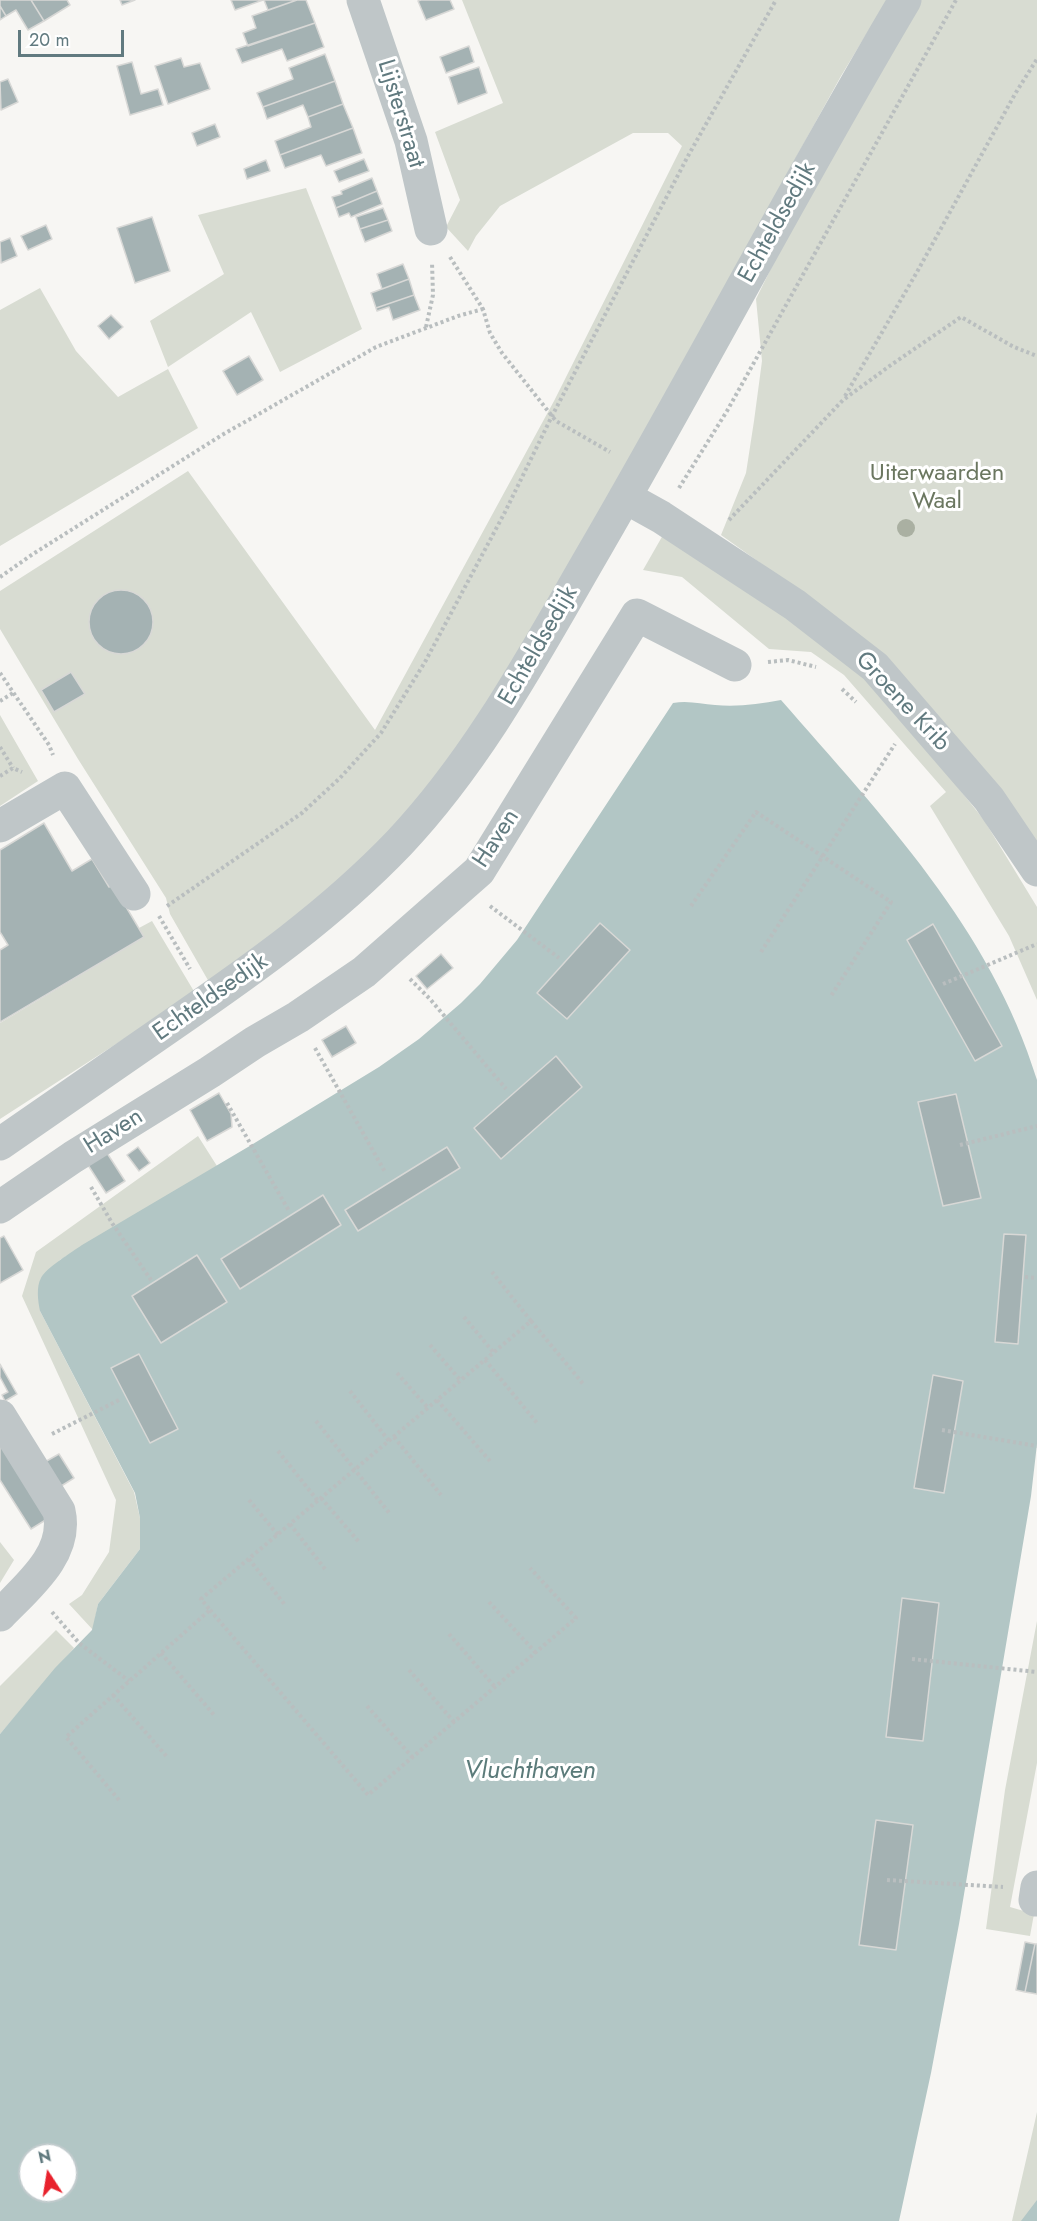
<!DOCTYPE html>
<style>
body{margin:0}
#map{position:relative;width:1037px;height:2221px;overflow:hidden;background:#f7f6f3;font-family:Jost,sans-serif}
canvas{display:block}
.north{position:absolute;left:18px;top:2143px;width:60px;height:60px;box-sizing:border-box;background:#fff;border:2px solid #c0cacc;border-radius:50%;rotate:348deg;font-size:16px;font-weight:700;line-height:24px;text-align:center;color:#617a7f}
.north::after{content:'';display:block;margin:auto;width:21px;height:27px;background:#e8222d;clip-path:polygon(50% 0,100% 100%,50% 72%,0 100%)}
.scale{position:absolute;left:18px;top:30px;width:106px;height:27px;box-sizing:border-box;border:3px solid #617a7f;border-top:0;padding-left:8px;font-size:18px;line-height:21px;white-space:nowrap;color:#617a7f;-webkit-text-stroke:4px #fff;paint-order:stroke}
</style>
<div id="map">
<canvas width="1037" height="2221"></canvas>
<div class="north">N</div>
<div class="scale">20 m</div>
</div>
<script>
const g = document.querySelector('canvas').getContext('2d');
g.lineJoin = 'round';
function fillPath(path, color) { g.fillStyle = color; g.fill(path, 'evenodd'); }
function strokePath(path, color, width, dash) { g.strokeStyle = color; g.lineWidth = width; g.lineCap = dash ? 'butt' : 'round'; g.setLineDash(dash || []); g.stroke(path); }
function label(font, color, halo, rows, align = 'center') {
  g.font = font + ' Jost,sans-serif'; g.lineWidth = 6; g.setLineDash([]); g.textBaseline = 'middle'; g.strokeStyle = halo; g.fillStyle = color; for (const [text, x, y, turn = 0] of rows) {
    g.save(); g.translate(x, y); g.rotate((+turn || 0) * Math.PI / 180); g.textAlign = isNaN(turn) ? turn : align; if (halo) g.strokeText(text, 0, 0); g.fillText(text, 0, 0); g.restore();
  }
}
fillPath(new Path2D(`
 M462 0H887L841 76 648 426 476 724 415 803 359 864 284 929 209 982 170 914 166 898 78 759 0 629V591L188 471 375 730 554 401 682 146 668 133H633L500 206 476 236 468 251 446 227 460 200 435 132 503 103Z
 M921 0H1037V848L787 582 721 535 746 473 754 421 762 361 756 299 784 242Z
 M306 188 362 329 280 372 251 312 168 367 150 321 224 274 198 215Z
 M40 288 76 351 118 397 168 369 198 428 0 546V310Z
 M663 535 865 671 984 820 1037 907V1000L1009 936 930 806 946 792 844 675 811 652 769 649 682 577 643 570Z
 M0 715 38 781 0 806Z
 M152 921 195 993 0 1119V1023L144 937 139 928Z
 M198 1136 217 1166 60 1260 40 1311 134 1492 140 1518V1549L98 1604 93 1630 69 1604 82 1595 109 1552 116 1500 22 1296 36 1252Z
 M0 1542 14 1560 0 1583Z
 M1037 1621V1763L1010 1907 1034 1914 1030 1936 986 1929 1005 1790Z
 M56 1630 74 1648 0 1734V1686Z
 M1037 2112V2221H1012L1035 2121Z`), '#d8dcd2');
fillPath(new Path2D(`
 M781 700C882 816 991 929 1037 1080V1444L1031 1496 959 1924 931 2073 899 2221H0V1734L55 1668 92 1630 98 1604 140 1549V1518L135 1493 40 1311C38 1301 36 1287 41 1278 46 1268 72 1252 82 1245L248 1147 379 1067 419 1039 461 1003 480 984 517 940 673 703C688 700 701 704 715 705 738 707 759 704 781 700ZM30 2155H66V2191H30Z
 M1037 2200V2221H1021Z`), '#b2c6c5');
const building = new Path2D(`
 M0 0H31L44 21 28 30 16 10 6 16 0 6Z
 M31 0H67L70 5 44 21Z
 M120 0H135L122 5Z
 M231 0H263L235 10Z
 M264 0H297L268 10Z
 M297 0H306L315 23 248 46 243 33 256 28 252 16Z
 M421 0H450L454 9 426 20 418 1Z
 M0 6 6 16 0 20Z
 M315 23 324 47 287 61 282 49 242 63 236 49Z
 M469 46 474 62 446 73 440 57Z
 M325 54 335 81 263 107 257 93 293 79 289 68Z
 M181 58 184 67 200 63 210 89 168 104 155 66Z
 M132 62 141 94 158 89 163 105 130 115 117 66Z
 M479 67 487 93 458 104 449 77Z
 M8 79 18 102 1 110 0 82Z
 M335 81 343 104 308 117 303 105 267 119 263 107Z
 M343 104 353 128 280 155 275 141 311 127 308 117Z
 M215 124 220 137 197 146 192 133Z
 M353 128 362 153 326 166 321 155 285 168 280 155Z
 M364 159 369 171 339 182 334 171Z
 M266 160 270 171 247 179 244 169Z
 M372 178 377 191 336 208 332 197 342 194 341 191Z
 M377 191 382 204 351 217 349 213 339 217 336 208Z
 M383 208 388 220 360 229 356 217Z
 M152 217 170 271 135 283 117 228Z
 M388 220 392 231 365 242 360 229Z
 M46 225 52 239 28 250 21 236Z
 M10 238 17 256 1 263 0 242Z
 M403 264 409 279 382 289 377 274Z
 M409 279 414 295 376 308 371 293Z
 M414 295 420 310 393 320 389 307 377 311 376 308Z
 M111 315 123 327 109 339 98 326Z
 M249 356 263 380 237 395 223 371Z
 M89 622a32 32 0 1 1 64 0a32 32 0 1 1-64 0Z
 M71 672 85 694 54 712 41 690Z
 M44 823 72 871 92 859 109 887 113 885 144 937 0 1022V950L8 945 0 932V850Z
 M600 923 630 950 567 1019 537 993Z
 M933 924 1002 1046 975 1061 907 940Z
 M441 954 453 968 427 989 416 976Z
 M346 1026 356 1043 332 1057 322 1040Z
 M556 1056 582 1087 501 1159 474 1128Z
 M219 1093 231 1114 232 1127 207 1141 190 1110Z
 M956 1094 981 1198 943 1206 918 1102Z
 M138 1147 150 1163 139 1171 127 1155Z
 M447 1147 460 1168 358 1231 345 1210Z
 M107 1153 125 1181 106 1193 88 1165Z
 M323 1195 341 1225 240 1289 221 1259Z
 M1004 1234 1026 1235 1018 1344 995 1342Z
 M4 1236 23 1270 0 1283V1238Z
 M197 1255 227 1302 161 1343 132 1296Z
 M139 1354 178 1429 150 1443 111 1368Z
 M0 1364 17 1394 5 1401 2 1395 8 1392 0 1377Z
 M933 1375 963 1381 944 1493 914 1488Z
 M0 1435 52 1516 31 1529 0 1480Z
 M59 1454 74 1478 58 1488 43 1463Z
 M902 1598 939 1603 923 1741 886 1737Z
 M876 1820 913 1825 896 1950 859 1945Z
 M1025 1942 1035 1944 1025 1992 1016 1990Z
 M1035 1944H1037V1994L1025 1992Z`);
fillPath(building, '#a4b2b3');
strokePath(building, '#d8d8d6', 1.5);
strokePath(new Path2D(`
 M450 257 483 309 490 333 502 353 552 416 556 421 610 452
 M426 327 433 295 432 262
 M845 396 917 272 1015 94 1037 59
 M679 488 727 411 956 0
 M729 520 843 400 891 365 961 317 1014 347 1037 356
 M0 577 33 554 222 435 376 347 458 316 483 309
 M768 662 788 660 816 667
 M0 673 49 745 53 755
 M842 689 856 702
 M0 701 13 693
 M0 747 13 768
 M0 776 13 768 22 772
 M167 906 302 813 340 778 381 733 425 662 505 512 552 416 688 156 776 0
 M490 906 559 958
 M691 906 756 812 891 902 831 996
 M159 916 190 969
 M761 952 895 744
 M410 979 430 999 506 1089
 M943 984 1037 944
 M315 1048 385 1172
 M227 1103 289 1211
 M960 1145 1037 1126
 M91 1187 112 1223 151 1280
 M1025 1277 1037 1278
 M464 1317 494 1353
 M531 1321 584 1385
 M430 1345 461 1381
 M485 1360 537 1423
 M397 1373 428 1408
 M350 1391 389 1441
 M437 1400 490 1461
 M316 1421 390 1514
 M942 1430 1037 1446
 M52 1434 121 1399
 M394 1437 441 1495
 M278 1451 318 1501
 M321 1498 359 1542
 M249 1500 278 1535
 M290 1524 325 1569
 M249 1559 285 1605
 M489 1602 536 1653
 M210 1610 368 1795 576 1618 530 1568
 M52 1612 79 1643 129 1681
 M449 1634 495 1687
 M161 1653 214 1715
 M912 1659 1037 1672
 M409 1670 454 1722
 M113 1695 168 1758
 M367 1706 413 1758
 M119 1800 66 1737 210 1610 201 1599 531 1321 492 1272
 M887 1880 1003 1887`), '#b9bebf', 4, [3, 3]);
strokePath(new Path2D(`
 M363 0 411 141 431 229
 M625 497 661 517 795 605 875 667 989 799 1037 870
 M0 826 65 788 134 894
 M0 1144C57 1104 115 1065 172 1025 253 969 330 915 399 843 481 756 537 649 597 546 702 365 798 180 905 0
 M0 1207 73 1157 210 1072 255 1042 298 1017 364 972 479 871 637 615 735 665
 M0 1416 59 1511C69 1554 27 1587 0 1615
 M1035 1900 1037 1887`), '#bfc6c8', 33);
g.fillStyle = '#aab0a2';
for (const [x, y] of [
 [906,528]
]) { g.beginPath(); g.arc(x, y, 9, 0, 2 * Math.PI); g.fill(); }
label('24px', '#617a7f', '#fff', [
 ["Lijsterstraat",400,114,73],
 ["Echteldsedijk",778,223,-61],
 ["Echteldsedijk",539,646,-60],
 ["Groene Krib",902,702,47],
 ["Haven",497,839,-57],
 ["Echteldsedijk",211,998,-35],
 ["Haven",114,1132,-32]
]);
label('24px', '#6b7760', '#fff', [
 ["Uiterwaarden",937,474],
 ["Waal",937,502]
]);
label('italic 26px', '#5b7b7a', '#fff', [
 ["Vluchthaven",530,1772]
]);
</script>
